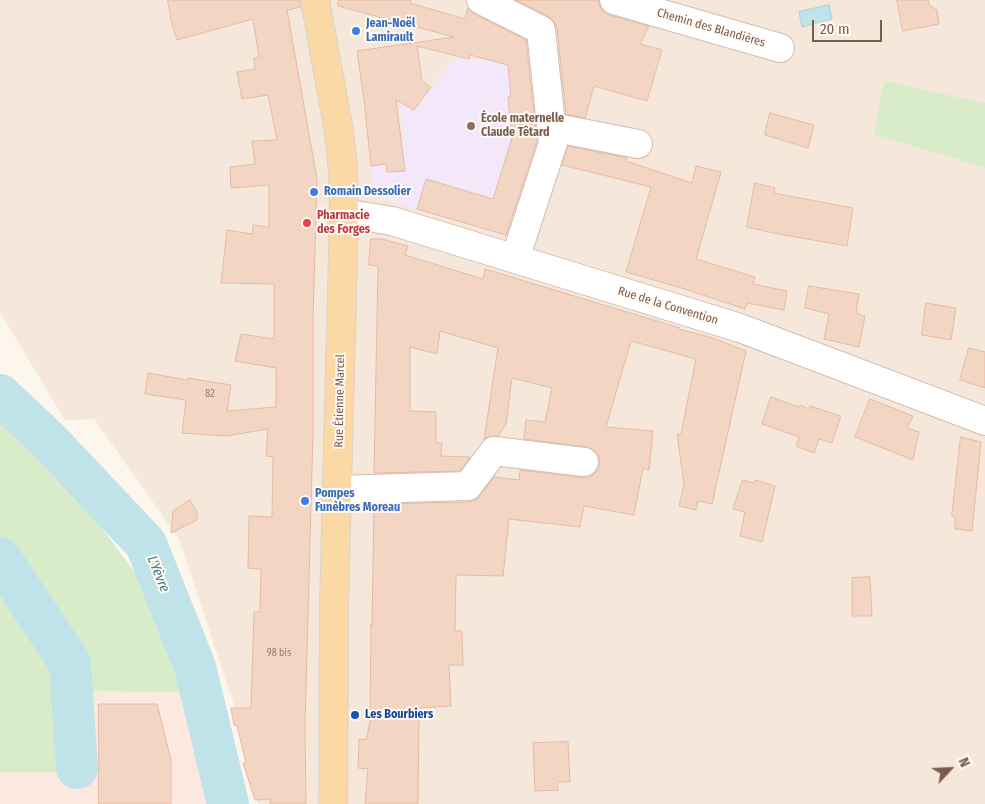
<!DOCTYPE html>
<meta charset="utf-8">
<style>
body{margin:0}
#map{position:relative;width:985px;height:804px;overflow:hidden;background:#fdf6ec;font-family:"Fira Sans Condensed",sans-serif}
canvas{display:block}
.north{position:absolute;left:925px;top:744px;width:50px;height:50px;-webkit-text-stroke:4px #fffaf3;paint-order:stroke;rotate:65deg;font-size:14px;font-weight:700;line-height:20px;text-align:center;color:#7a5c4d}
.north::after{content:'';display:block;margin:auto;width:18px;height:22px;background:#7a5c4d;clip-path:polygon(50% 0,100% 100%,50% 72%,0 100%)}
.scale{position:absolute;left:812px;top:20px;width:70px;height:22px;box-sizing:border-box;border:2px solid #7a5c4d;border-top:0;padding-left:6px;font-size:15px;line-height:18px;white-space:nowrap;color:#7a5c4d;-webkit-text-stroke:4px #fffaf3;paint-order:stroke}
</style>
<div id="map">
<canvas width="985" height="804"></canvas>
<div class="north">N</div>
<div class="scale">20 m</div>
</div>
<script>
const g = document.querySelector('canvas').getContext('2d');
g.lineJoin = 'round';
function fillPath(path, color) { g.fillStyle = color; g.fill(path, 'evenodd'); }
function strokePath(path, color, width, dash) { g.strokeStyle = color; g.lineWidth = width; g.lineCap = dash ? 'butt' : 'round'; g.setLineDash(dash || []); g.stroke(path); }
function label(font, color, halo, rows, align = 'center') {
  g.font = font + ' "Fira Sans Condensed",sans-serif'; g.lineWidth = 4; g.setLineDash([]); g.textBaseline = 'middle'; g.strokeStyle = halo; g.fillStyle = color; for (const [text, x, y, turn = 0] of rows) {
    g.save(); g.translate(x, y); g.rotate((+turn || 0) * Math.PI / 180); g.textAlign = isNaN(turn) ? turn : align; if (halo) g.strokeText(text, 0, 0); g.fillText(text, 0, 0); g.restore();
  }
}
fillPath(new Path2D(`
 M0 0H985V103L884 81 875 134 985 168V804H258L234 705 179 539 94 419 65 420 0 312Z`), '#f5e8da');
fillPath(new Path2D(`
 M89 690 180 692 207 804H0V772H98Z`), '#fde8e0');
fillPath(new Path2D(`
 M488 41 533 52 542 142 514 238 382 199 374 190 371 166 386 164 387 172 400 171 404 161 400 103 414 110 456 56 469 59H483Z`), '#f3e8fa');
fillPath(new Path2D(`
 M884 81 985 103V168L874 134Z
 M0 417 99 524 155 600 180 692 89 691 98 772H0Z`), '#d8ecc9');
const water = new Path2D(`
 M829 5 832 19 802 27 799 12Z`);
fillPath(water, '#bfe3e8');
strokePath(water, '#a5d3da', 1);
strokePath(new Path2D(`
 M0 395 47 439 146 544 195 667 228 804
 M0 558 70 663 77 768`), '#bfe3e8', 42);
const building = new Path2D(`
 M168 0H300V7L287 10 317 179 313 320V432L305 724 306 804H270V799L255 800 243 763H246L237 726 234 725 231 708H251L254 612H260L261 569 248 568 249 516 272 517 273 457 266 456 268 429 226 436 182 433 186 400 145 394 148 373 188 380V378L231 385 227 411 276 407V368L235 361 241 334 274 339V284L221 283 227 230 252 234 253 225 269 227V185L231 188 230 167 255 164 252 141 277 140 268 95 242 99 237 72 255 69 254 58 259 57 253 19 177 40 171 20Z
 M339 0H411L410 3 465 19 468 8 474 14 526 40 537 141 506 235 417 209 426 179 493 199 512 138 508 97H511L508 65 470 55 469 59 417 46 422 81 431 87 414 110 396 100 405 171 387 172 386 164 371 166 364 100 357 51 454 37 338 6Z
 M516 0H599V4L602 10 609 15 649 26 640 44 662 50 647 101 594 86 585 118 566 114 557 28 554 22 548 16Z
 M897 0H928L929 5 937 10 939 24 903 31Z
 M770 113 814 125 808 148 765 135Z
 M568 146 627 158 626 161 692 183 696 166 721 172 696 259 755 277 753 284 787 291 784 310 747 303 745 309 685 289 626 272 651 187 562 165Z
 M755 183 775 188 774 193 853 208 847 246 773 233 747 227Z
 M371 239H382L408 246 405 255 483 279 485 269 680 328 679 329 713 338 746 351 712 504 698 501 696 510 679 506 684 484 677 434H681L696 359 631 341 606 427 653 431 649 470 643 468 634 515 584 506 580 527 509 519 503 576 456 575 455 631H462L463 665H449L451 706 418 708 419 719 418 804H365L368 769 358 768 359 739 366 740 370 722 371 624 372 626 374 504 469 502 476 500 480 496 494 477 519 480 520 470 583 478 590 477 596 472 600 463 599 456 594 450 586 447 524 439 526 420 545 422 552 388 512 378 506 424 498 436 488 437 484 440 498 348 440 331 437 354 410 347V411L436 412V443H442L441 456 470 457 460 471 374 473 378 266 369 265Z
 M809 286 859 294 856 313 865 316 859 347 824 339 829 314 805 308Z
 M926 303 956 308 951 340 922 335Z
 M969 348 985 352V388L960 380Z
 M771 397 799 407 800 405 809 409 810 406 841 416 832 443 819 439 814 453 796 446 799 437 762 424Z
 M870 399 913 416 907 428 919 432 913 460 855 437Z
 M961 437 981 442 972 531 955 529V517L952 516Z
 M743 480 754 483 755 480 775 486 762 542 740 536 745 512 733 509Z
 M190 500 197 512V520L171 533 173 511Z
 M870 577 872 616H852V578Z
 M99 704H157L171 760V804H99Z
 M568 742 570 782H557L558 790 535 791 533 743Z`);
fillPath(building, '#f3d5c3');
strokePath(building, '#e6bba3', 1);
const minor = new Path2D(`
 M481 0 541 30 553 143 515 259
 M614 0 780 48
 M551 127 638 144
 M344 213 392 221 740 328 985 421
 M337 490 468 486 494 451 584 462`);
const major = new Path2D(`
 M315 0 339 132 343 170 344 213 334 606 333 804`);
strokePath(minor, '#d1beb0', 30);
strokePath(major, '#dad1cd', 30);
strokePath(minor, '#fff', 28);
strokePath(major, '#fbd9a5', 28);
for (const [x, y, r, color] of [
 [356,31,5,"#3f7fe0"],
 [471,126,5,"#8d6e63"],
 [314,192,5,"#3f7fe0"],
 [307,223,5,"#e0444e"],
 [305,501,5,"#3f7fe0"],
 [355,715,5,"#1a4fb4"]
]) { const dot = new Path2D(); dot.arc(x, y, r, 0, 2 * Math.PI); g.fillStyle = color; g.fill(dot); strokePath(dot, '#fffaf3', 2); }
label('10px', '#987a6a', null, [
 ["82",210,394],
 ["98 bis",279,653]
]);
label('bold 12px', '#366cbe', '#fffaf3', [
 ["Jean-Noël",366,24],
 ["Lamirault",366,38],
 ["Romain Dessolier",324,192],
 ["Pompes",315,494],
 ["Funèbres Moreau",315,508]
], 'left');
label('12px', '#7a5c4d', '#fffaf3', [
 ["Chemin des Blandières",711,28,16],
 ["Rue de la Convention",668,306,17],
 ["Rue Étienne Marcel",340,401,-89]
]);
label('bold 12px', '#785e54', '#fffaf3', [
 ["École maternelle",481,119],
 ["Claude Têtard",481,133]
], 'left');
label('bold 12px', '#be3a42', '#fffaf3', [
 ["Pharmacie",317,216],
 ["des Forges",317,230]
], 'left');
label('bold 12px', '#164399', '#fffaf3', [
 ["Les Bourbiers",365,715]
], 'left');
label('italic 14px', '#437c86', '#fffaf3', [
 ["L'Yèvre",158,574,68]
]);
</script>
